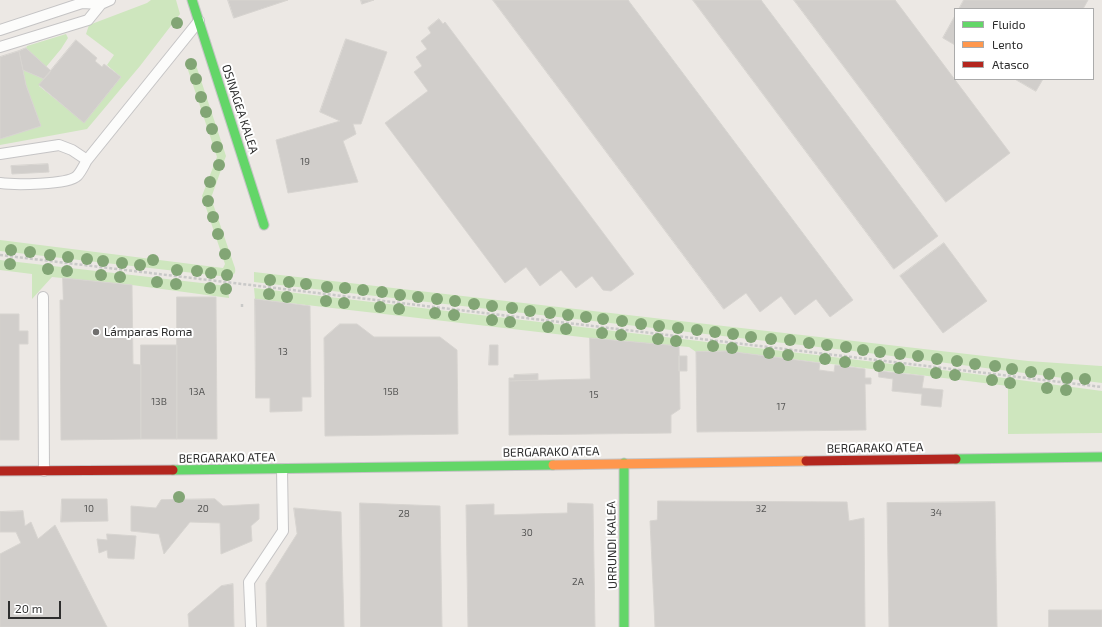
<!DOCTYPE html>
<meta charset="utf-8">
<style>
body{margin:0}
#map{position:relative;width:1102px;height:627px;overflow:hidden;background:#ece8e4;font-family:"Exo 2",sans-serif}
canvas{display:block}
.legend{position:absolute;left:954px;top:8px;width:140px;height:72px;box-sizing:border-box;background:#fff;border:1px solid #ababab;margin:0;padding:5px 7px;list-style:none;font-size:12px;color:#2e2e2e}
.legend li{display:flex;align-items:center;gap:8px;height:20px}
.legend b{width:20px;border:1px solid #ababab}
.scale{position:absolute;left:8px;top:601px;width:53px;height:18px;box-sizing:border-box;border:2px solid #2e2e2e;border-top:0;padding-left:5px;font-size:12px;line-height:14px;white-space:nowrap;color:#2e2e2e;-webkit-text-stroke:3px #fff;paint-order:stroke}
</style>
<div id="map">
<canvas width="1102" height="627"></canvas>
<ul class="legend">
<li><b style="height:5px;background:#63d668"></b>Fluido</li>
<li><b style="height:5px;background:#ff974d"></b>Lento</li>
<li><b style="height:5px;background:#b3261e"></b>Atasco</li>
</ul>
<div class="scale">20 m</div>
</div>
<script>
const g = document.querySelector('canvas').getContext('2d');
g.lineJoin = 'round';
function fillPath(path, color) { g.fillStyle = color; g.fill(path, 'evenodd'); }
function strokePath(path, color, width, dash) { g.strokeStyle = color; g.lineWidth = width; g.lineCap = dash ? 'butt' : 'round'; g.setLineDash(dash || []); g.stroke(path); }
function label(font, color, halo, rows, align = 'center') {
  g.font = font + ' "Exo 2",sans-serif'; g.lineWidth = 4; g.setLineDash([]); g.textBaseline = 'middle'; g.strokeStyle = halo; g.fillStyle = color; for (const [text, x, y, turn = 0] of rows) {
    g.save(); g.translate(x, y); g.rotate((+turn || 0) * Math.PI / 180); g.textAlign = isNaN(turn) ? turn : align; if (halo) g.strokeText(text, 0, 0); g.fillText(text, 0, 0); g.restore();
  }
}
fillPath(new Path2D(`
 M151 0H176L180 14 140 66 87 129 0 145V139L41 126 26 85 23 70 44 79 39 86 84 122 121 77 107 65 114 55 86 34 89 25 147 3Z
 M66 34 68 38 61 49 46 67 26 48 27 46Z
 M194 59 226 156 211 198 235 268C236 273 234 275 229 277L0 251V240L223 268 225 264 202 196 217 157 186 64Z
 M0 260 228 286 229 298 132 285 52 277 32 299V274L0 270Z
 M254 272 1028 361 1101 366H1102V383L853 351 254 282Z
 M254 288 967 373 1102 391V433L1008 434V386L727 351 696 352 689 347 590 338 255 299Z`), '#cee6be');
const building = new Path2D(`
 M228 0H288L234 18Z
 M361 0H374L362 4Z
 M493 0H628L853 300 830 317 816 299 795 315 781 296 760 312 746 293 724 309Z
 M693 0H761L938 236 894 269Z
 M794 0H895L1010 153 946 202Z
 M964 0H1088L1083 9H959Z
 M955 16V45L943 38Z
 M439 19 443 24 445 22 634 274 611 291 603 290 592 276 576 288 561 270 540 286 526 267 505 283 385 123 428 91 414 72 422 66 416 57 427 49 421 41 431 33 428 28Z
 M346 39 387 52 361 124H353L356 134 343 141 358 182 288 193 276 140 340 121 320 112Z
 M76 40 97 58 95 61 102 67 104 64 121 77 84 123 39 85Z
 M26 48 51 71 44 79 23 70 19 51Z
 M19 51 26 85 41 126 0 139V57Z
 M1015 79H1043L1036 91Z
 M48 164 49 172 12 174 11 166Z
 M944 243 987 301 943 333 900 276Z
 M63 278 132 285 133 364 141 365V439L61 440 60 300H63Z
 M177 297H216L217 439H177Z
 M255 299 310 306 311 397H302V411L270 412V398H256Z
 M0 314H19V331H28V344H19V440H0Z
 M340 324H357L374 337H440L457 350 458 434 325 436 324 338Z
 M590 338 679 346 680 409 671 415V433L509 435V381L590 379Z
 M141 345H177V439H141Z
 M490 345H498V365H489Z
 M727 351 820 363 819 370 834 372 835 365 865 369V378H871V384H865L866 430 697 432 696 352Z
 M679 356H687V371H679Z
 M879 371 924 376 922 388 943 390 941 407 921 405 922 394 892 391 893 379 879 377Z
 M538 374V380L509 381V378H514V375Z
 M62 499H107L108 521 61 522Z
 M215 499 223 506 259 504V519L251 526 252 541 221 554 220 523 190 522 164 554 159 534 131 531V506L156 508 161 500Z
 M658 501 847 502 849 521 864 518 865 627H655L650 521 657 520Z
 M995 502 997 627H889L887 503Z
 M360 503 440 506 442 627H361Z
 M568 503 593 504 595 627H468L466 505 494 504V515L567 513Z
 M294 508 341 512 344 627H267L266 583 297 534Z
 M23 511 25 526 31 522 38 539 55 525 107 627H0V554L21 543 16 532H0V512Z
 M107 534 136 536 134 559 108 558 107 550 99 553 97 539 107 540Z
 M233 584 234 627H189L188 614 221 586Z
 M1049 610H1102V627H1049Z`);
fillPath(building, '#d1cecb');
strokePath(building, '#d7d4d0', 1);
const lane = new Path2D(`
 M0 30 82 3 101 4 110 0
 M0 47 88 20 101 4
 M0 154 59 145 72 150 87 160
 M0 183C13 185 68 185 77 176 81 172 84 165 87 160L199 21
 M43 297 44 471
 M251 627 249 582 283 531 282 469`);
const fast = new Path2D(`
 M192 0 264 225
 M956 459 1102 457
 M624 463V627
 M173 470 553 465`);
const slow = new Path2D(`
 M553 465 806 461`);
const jam = new Path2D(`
 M806 461 956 459
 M0 471 173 470`);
strokePath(lane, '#c5c4c5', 12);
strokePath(fast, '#c5c4c5', 11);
strokePath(slow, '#c5c4c5', 11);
strokePath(jam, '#c5c4c5', 11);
strokePath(new Path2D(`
 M0 255 1102 387
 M242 304V308`), '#c9c9c8', 2.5, [3, 2]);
strokePath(lane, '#fcfcfb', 10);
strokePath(fast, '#63d668', 9);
strokePath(slow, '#ff974d', 9);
strokePath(jam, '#b3261e', 9);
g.fillStyle = '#82a575';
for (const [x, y] of [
 [177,23],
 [191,64],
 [196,79],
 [201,97],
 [206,112],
 [212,129],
 [217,147],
 [219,165],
 [210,182],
 [208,201],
 [213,217],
 [218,234],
 [11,250],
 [30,252],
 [225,254],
 [50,255],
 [68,257],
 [87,259],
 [153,260],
 [103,261],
 [122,263],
 [10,264],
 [140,265],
 [48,269],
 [177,270],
 [67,271],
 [197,271],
 [211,273],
 [101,275],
 [227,275],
 [120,277],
 [270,280],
 [157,282],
 [289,282],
 [176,284],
 [306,284],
 [327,287],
 [210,288],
 [345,288],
 [226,289],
 [363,290],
 [382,292],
 [269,294],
 [400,295],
 [287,297],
 [418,297],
 [437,299],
 [326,301],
 [455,301],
 [344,303],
 [474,304],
 [492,306],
 [380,307],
 [512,308],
 [399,309],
 [530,311],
 [435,313],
 [550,313],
 [454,315],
 [568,315],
 [586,317],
 [603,319],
 [492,320],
 [622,321],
 [510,322],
 [641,324],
 [659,326],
 [548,327],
 [678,328],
 [566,329],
 [697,330],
 [715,332],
 [602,333],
 [733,334],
 [621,335],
 [751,337],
 [658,339],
 [771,339],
 [790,340],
 [676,341],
 [809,343],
 [827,345],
 [713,346],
 [846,347],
 [732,348],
 [863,350],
 [880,352],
 [769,353],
 [900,354],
 [788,355],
 [918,356],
 [825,359],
 [937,359],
 [957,361],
 [845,362],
 [975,364],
 [879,366],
 [995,366],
 [899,368],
 [1012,369],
 [1031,372],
 [936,373],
 [1049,374],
 [955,375],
 [1067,378],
 [1085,379],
 [992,380],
 [1010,383],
 [1047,388],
 [1066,390],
 [179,497]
]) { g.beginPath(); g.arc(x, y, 6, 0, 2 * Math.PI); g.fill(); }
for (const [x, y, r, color] of [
 [96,332,4,"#706f6e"]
]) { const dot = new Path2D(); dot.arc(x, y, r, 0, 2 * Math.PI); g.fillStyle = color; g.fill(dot); strokePath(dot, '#fff', 1.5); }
label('10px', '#585857', null, [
 ["19",305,162],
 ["13",283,352],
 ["13A",197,392],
 ["15B",391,392],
 ["15",594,395],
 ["13B",159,402],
 ["17",781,407],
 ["10",89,509],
 ["20",203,509],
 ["32",761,509],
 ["34",936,513],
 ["28",404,514],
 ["30",527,533],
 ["2A",578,582]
]);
label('12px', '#2e2e2e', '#fff', [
 ["OSINAGEA KALEA",240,109,72],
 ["BERGARAKO ATEA",875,448,-1],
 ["BERGARAKO ATEA",551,452,-1],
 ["BERGARAKO ATEA",227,458,-1],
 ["URRUNDI KALEA",612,545,-91]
]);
label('12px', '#2e2e2e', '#fff', [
 ["Lámparas Roma",104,332]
], 'left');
</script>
